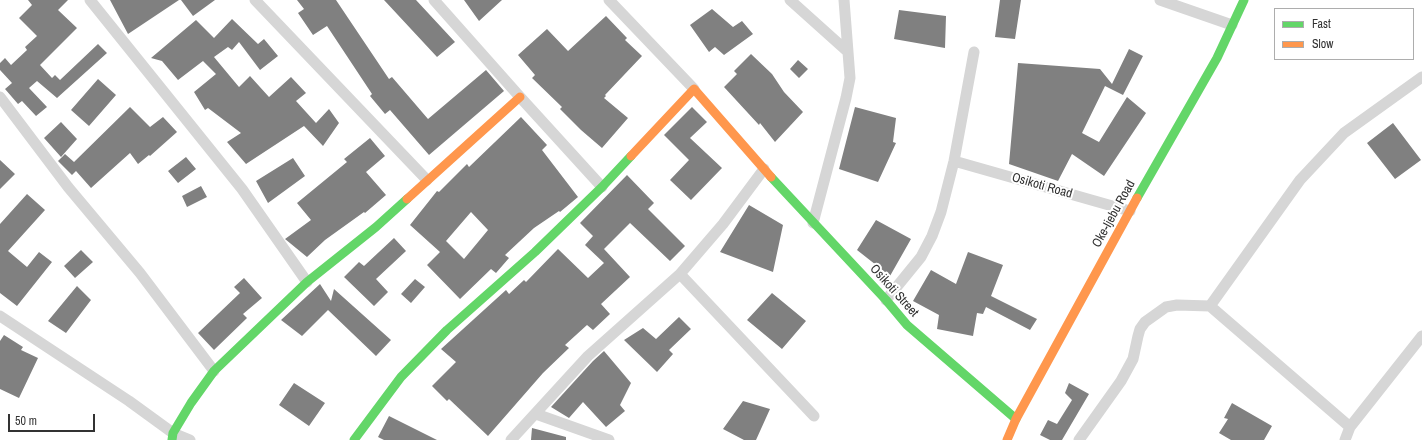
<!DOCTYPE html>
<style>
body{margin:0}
#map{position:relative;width:1422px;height:440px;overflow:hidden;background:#fff;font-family:"Archivo Narrow",sans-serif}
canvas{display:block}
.legend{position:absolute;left:1274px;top:8px;width:140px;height:52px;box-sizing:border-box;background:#fff;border:1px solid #adadad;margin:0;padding:5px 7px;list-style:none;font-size:12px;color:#323232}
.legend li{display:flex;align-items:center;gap:8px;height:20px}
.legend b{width:20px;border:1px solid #adadad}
.scale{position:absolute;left:8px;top:414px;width:87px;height:18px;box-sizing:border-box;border:2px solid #323232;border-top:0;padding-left:5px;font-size:12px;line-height:14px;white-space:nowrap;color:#323232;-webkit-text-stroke:3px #fff;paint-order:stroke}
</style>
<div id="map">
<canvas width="1422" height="440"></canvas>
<ul class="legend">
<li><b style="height:5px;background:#63d668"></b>Fast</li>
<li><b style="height:5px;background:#ff974d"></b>Slow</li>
</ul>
<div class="scale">50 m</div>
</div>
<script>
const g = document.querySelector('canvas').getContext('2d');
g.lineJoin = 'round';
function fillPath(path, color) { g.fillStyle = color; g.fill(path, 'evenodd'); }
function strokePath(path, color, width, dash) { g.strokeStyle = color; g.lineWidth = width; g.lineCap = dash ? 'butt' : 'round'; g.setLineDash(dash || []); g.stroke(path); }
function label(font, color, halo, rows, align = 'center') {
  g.font = font + ' "Archivo Narrow",sans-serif'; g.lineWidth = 4; g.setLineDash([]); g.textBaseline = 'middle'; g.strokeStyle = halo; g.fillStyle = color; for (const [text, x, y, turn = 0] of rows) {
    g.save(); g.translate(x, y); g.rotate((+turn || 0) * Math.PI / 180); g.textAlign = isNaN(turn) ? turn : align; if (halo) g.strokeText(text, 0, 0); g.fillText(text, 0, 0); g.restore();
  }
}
fillPath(new Path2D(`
 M28 0H68L58 10 77 28 40 65 52 78 55 75 60 80 98 44 107 53 57 98 37 81 29 88 47 107 36 116 22 101 18 104 5 89 12 83 0 70V63L5 58 11 65 27 50 25 47 37 36 19 18 32 5Z
 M110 0H179L128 34Z
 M181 0H215L193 16Z
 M297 0H336L389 79 392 77 428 119 486 70 504 91 429 155 390 110 385 114 370 96 372 94 327 26 313 35 298 13 304 9Z
 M384 0H416L455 42 437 57Z
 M464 0H502L479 21Z
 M1000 0H1021L1015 39 995 37Z
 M712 9 733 27 742 21 753 34 724 55 715 47 709 52 690 25Z
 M899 10 946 16 945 48 894 39Z
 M606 16 627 38 625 40 642 56 605 95 606 96 604 98 628 118 602 148 581 130 560 109 562 107 532 78 535 75 518 55 547 29 568 51Z
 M232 19 258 44 264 39 278 56 260 70 239 42 232 50 228 47 214 57 239 87 250 76 269 97 291 77 306 93 296 101 316 123 329 109 339 123 323 146 304 126 246 164 227 142 241 133 208 108 205 110 194 92 216 74 203 61 178 80 162 61 151 58 196 20 214 38Z
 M1129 49 1143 56 1123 95 1105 86 1082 133 1099 142 1127 97 1146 113 1104 176 1072 154 1058 181 1009 164 1018 63 1100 69 1112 84Z
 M751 54 772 74 784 92 803 112 775 142 760 123 759 125 724 87 737 74 734 71Z
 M798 60 808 69 799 78 790 69Z
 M98 79 116 95 89 126 71 110Z
 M130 107 150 127 163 117 177 132 150 156 149 155 138 164 130 153 91 188 76 171 72 175 58 161 65 154 74 162Z
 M692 107 707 122 690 138 722 168 691 200 670 180 689 160 664 135Z
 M855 107 896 118 893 142 896 143 878 182 839 169Z
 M521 117 547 145 542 150 578 197 560 212 559 211 534 228 505 255 509 258 496 273 491 269 460 299 427 265 440 252 410 225 437 191 439 192 467 164 469 167ZM471 212 488 230 464 259 446 241Z
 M61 122 77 139 61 157 44 138Z
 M1393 123 1421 160 1395 179 1367 143Z
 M370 138 385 156 366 172 386 195 365 213 364 212 325 240 307 257 285 239 311 220 297 203 347 162 344 159Z
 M186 157 196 169 178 183 168 171Z
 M293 158 305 176 268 203 256 181Z
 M0 160 15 174 0 189Z
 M627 175 654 203 648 209 685 246 670 261 630 223 604 249 630 277 601 304 610 314 593 330 587 325 565 345 569 348 543 373 488 436 449 399 447 401 432 386 456 362 441 349 506 290 509 294 524 280 526 282 558 249 588 278 604 263 585 245 593 236 580 223Z
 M201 186 207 197 187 207 182 196Z
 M27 194 45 210 8 251 27 267 39 252 52 262 17 306 0 293V224Z
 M749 205 783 225 773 272 720 252Z
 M876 220 911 239 890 276 857 250Z
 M394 238 406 251 376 279 388 292 374 306 344 277 359 262 364 266Z
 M81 250 93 262 75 278 64 266Z
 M968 252 1003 265 991 296 1037 319 1030 330 986 307 983 314 977 313 973 336 937 329 939 315 913 301 931 270 956 284Z
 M244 278 262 298 243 314 247 318 214 350 198 333 240 293 234 287Z
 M415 279 425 287 411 303 401 294Z
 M320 284 331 301 334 289 391 340 376 356 328 310 302 336 281 320Z
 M77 286 91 300 66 333 48 321Z
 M772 293 806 321 782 349 747 320Z
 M679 317 691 329 669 350 673 354 657 372 624 340 643 328 656 339Z
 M4 335 23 347 21 350 38 358 19 398 0 389V341Z
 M604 351 631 383 620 405 625 411 606 427 583 402 569 418 551 407 593 361Z
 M294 383 325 403 309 426 279 405Z
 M1069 383 1089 394 1062 440H1050L1040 435 1048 420 1057 424 1072 400 1065 393Z
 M743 401 770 409 756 440H744L723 429Z
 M1232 403 1272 426 1264 440H1231L1219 433 1228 419 1224 418Z
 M389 416 437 440H384L378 437Z
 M532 428 566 437V440H531Z`), '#808080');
strokePath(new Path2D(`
 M90 0 242 189 307 282
 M255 0 427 180
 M434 0 520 97 602 187
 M609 0 694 89
 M790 0 848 52
 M1160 0 1232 25
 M0 97 68 187 140 273 214 371
 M954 161 1130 211
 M813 223 846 98 850 78 844 0
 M680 274 814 416
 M886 300 921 257 932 236 941 212 954 161 974 52
 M1210 306 1300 180 1344 133 1422 77
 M0 316 129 401 173 433 190 440
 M536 414 609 440
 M511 440 588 356 680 274 723 224 764 169
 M1079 440 1121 381 1133 359 1138 336 1140 329 1145 322 1166 307 1177 305 1210 306 1350 427
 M1345 440 1350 427 1422 336`), '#d6d6d6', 11);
strokePath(new Path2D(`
 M771 177 886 300 907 325 1016 419
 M1137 198 1217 58 1244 0
 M172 440 173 433 191 403 214 371 307 282 376 227 407 199
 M354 440 401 377 447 330 535 252 602 187 631 156`), '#63d668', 9);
strokePath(new Path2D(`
 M631 156 694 89 771 177
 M407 199 520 97
 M1007 440 1016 419 1137 198`), '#ff974d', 9);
label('13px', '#323232', '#fff', [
 ["Osikoti Road",1042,186,16],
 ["Oke-Ijebu Road",1114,214,-61],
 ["Osikoti Street",894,291,48]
]);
</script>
